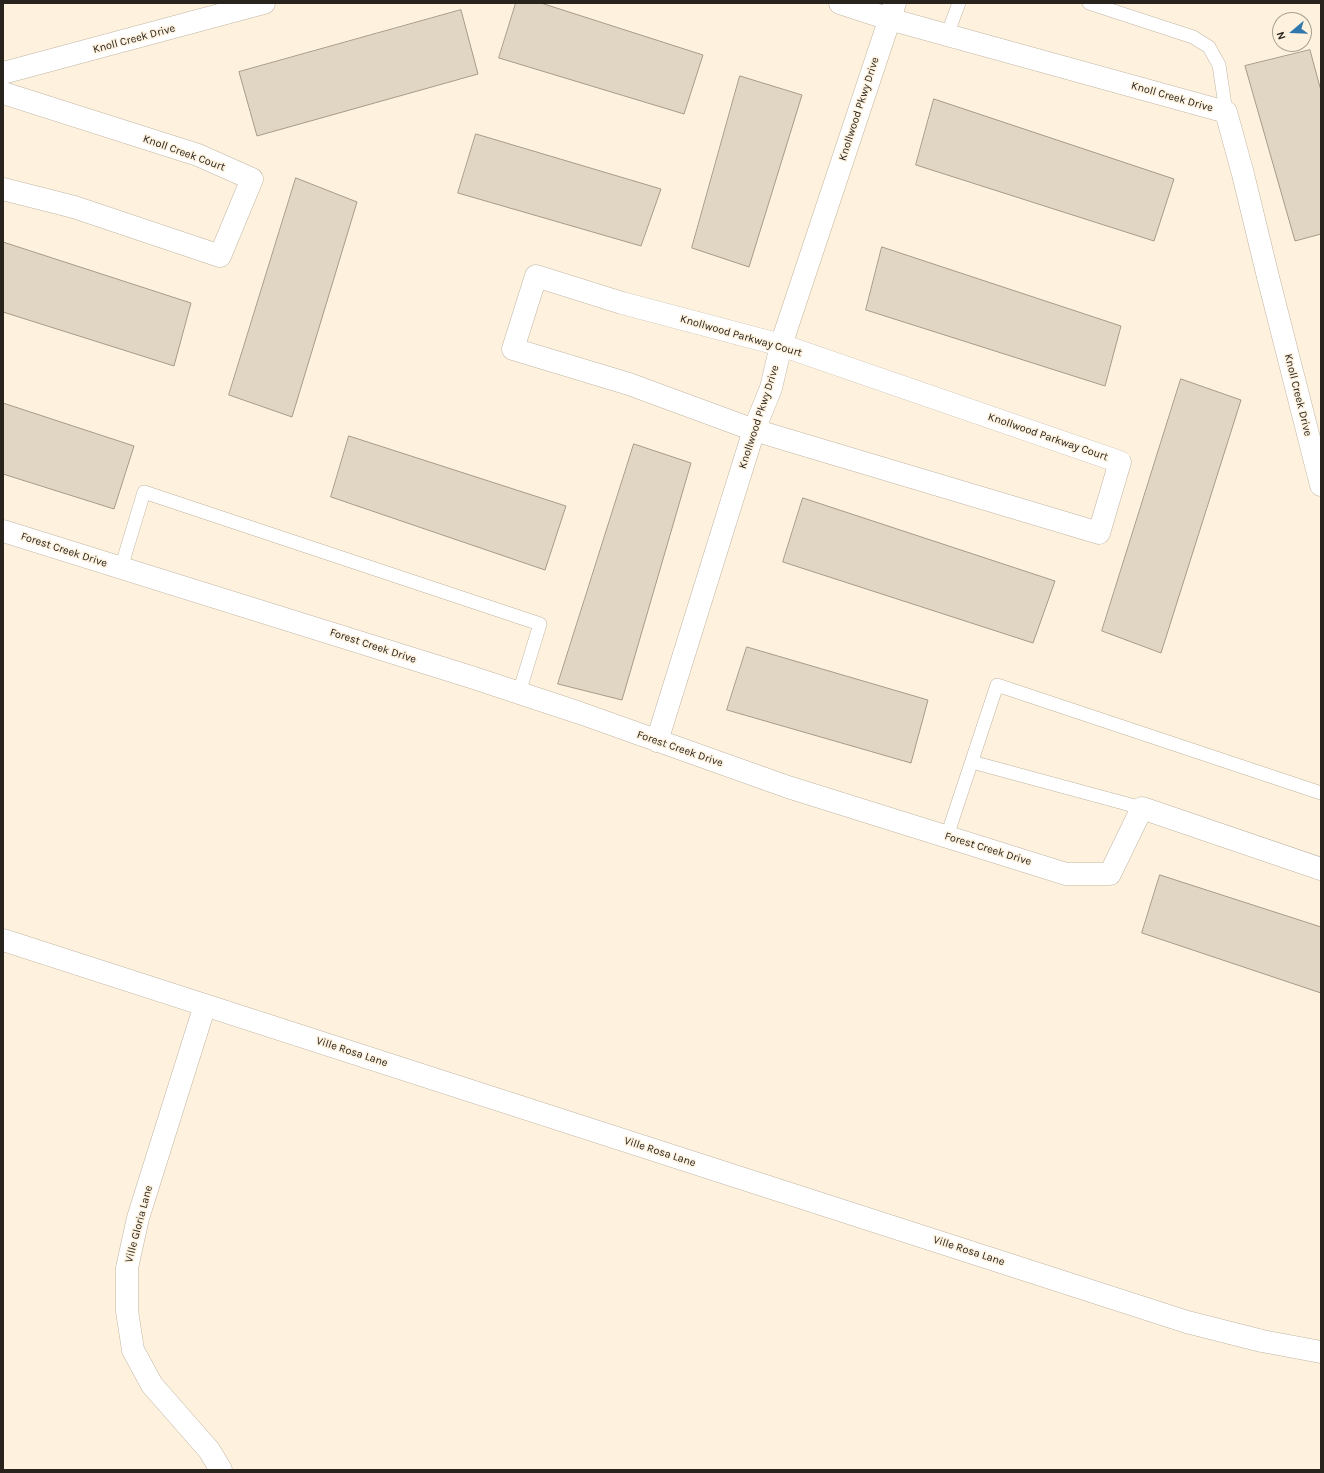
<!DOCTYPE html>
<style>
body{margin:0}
#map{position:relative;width:1324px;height:1473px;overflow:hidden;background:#fef2df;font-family:Karla,sans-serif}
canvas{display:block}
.frame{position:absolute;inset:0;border:4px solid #28241d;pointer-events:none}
.north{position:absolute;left:1272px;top:12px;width:40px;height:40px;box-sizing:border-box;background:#fef2df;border:1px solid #a8a091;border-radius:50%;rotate:251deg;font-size:11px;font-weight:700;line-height:16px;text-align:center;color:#28241d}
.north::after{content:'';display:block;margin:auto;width:14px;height:18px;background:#3078ac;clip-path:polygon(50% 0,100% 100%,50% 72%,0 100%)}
</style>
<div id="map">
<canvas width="1324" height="1473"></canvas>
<div class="frame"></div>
<div class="north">N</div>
</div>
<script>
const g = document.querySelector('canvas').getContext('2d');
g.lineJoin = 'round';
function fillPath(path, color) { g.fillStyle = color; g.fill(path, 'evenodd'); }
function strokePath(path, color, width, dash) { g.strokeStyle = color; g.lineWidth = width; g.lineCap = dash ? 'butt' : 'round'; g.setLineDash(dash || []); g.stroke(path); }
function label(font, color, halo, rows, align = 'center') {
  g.font = font + ' Karla,sans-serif'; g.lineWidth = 3; g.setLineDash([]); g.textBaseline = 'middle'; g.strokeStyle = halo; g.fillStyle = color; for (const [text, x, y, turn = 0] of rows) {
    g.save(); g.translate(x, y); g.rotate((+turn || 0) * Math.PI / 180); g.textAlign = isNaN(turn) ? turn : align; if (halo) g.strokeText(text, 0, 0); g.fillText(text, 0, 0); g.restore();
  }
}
const building = new Path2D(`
 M516 3H541L703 55 684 114 499 58Z
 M461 10 478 74 257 136 239 72Z
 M1310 50 1321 91V234L1295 241 1245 66Z
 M740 76 802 95 749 267 692 248Z
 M934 99 1174 179 1154 241 916 165Z
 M476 134 661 189 641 246 458 193Z
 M296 178 357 202 292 417 229 395Z
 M3 242 191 303 174 366 3 312Z
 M882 247 1121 326 1105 386 866 310Z
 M1181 379 1241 400 1161 653 1102 631Z
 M3 403 134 446 114 509 3 474Z
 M349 436 566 506 545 570 331 497Z
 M634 444 691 463 622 700 558 684Z
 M803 498 1055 581 1033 643 783 562Z
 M747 647 928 700 911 763 727 710Z
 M1160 875 1321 927V993L1142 933Z`);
fillPath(building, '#e1d6c3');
strokePath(building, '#a69b89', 1);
const lane = new Path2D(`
 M1089 3 1193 37 1209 47 1219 65 1226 112
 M947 35 959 3
 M121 568 144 492 540 624 519 693
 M972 762 1142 808
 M947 836 997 685 1321 793`);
const street = new Path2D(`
 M840 3 889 19 1226 112 1243 174 1268 277 1321 485
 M3 73 264 3
 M3 93 198 155 252 179 220 256 74 207 3 189
 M536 276 622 303 781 345 1120 462 1099 533 754 430 629 384 513 349Z
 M3 531 471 677 580 713 788 787 1066 874H1110L1142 808 1321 869
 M657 741 754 430 771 388 781 345 895 3
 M3 940 1187 1322 1262 1341 1321 1352
 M205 1005 138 1218 127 1268V1311L133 1350 152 1385 209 1450 221 1470`);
strokePath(lane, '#c1b5a3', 14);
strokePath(street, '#c1b5a3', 23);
strokePath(lane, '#fff', 13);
strokePath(street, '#fff', 22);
label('11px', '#28241d', '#fef2df', [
 ["Knoll Creek Drive",134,39,-15],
 ["Knoll Creek Drive",1172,97,16],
 ["Knollwood Pkwy Drive",859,109,-72],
 ["Knoll Creek Court",184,153,20],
 ["Knollwood Parkway Court",741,336,16],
 ["Knoll Creek Drive",1298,395,76],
 ["Knollwood Pkwy Drive",759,417,-72],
 ["Knollwood Parkway Court",1048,437,19],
 ["Forest Creek Drive",64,550,18],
 ["Forest Creek Drive",373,646,18],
 ["Forest Creek Drive",680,749,19],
 ["Forest Creek Drive",988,849,17],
 ["Ville Rosa Lane",352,1052,18],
 ["Ville Rosa Lane",660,1152,18],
 ["Ville Gloria Lane",139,1224,-75],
 ["Ville Rosa Lane",969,1251,18]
]);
</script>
